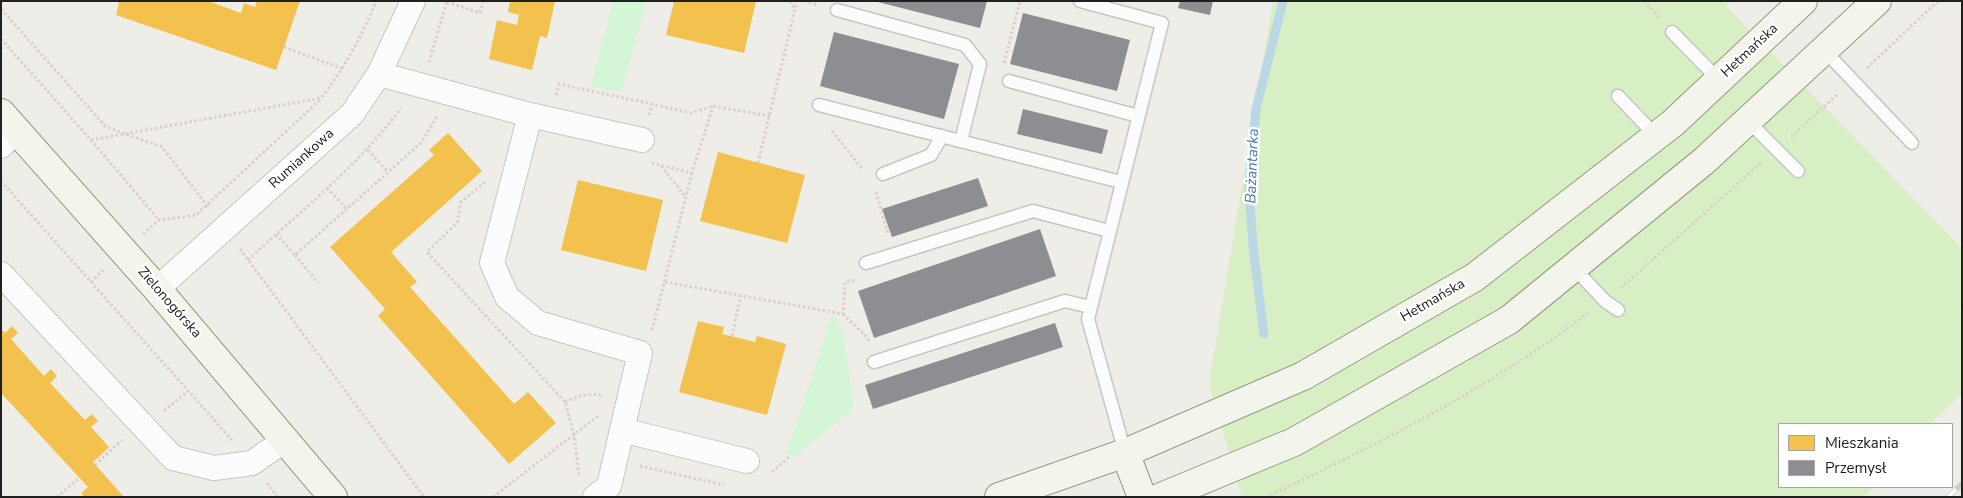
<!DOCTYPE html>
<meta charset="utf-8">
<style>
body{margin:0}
#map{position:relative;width:1963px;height:498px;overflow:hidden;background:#eeede8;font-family:"Nunito Sans",sans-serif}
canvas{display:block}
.frame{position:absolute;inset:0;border:2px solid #202020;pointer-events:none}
.legend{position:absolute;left:1778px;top:423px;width:175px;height:65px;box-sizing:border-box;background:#fff;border:1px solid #a6a6a6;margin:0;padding:6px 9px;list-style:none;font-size:15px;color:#202020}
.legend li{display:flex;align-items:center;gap:10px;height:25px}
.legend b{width:25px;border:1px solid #a6a6a6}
</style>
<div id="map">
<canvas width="1963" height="498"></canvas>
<div class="frame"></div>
<ul class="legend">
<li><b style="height:14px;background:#f2c14e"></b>Mieszkania</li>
<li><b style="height:14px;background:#8d8d92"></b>Przemysł</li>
</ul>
</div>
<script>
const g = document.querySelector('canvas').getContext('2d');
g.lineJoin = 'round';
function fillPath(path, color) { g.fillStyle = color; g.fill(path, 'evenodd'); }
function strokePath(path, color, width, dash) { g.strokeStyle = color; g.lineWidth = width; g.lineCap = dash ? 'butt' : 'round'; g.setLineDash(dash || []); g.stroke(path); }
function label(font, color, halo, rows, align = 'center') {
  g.font = font + ' "Nunito Sans",sans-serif'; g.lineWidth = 5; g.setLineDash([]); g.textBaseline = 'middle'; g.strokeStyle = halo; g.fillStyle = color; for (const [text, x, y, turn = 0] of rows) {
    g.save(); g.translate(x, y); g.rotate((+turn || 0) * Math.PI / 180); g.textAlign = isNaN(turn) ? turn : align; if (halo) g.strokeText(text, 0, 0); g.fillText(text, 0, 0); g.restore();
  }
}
fillPath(new Path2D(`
 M1273 1H1731L1726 6 1962 248V305L1960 310 1962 312V394L1930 424H1779V487H1874L1863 497H1242L1209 384Z`), '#d8eec4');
fillPath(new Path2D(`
 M613 1H647L621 92 591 86Z
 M832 315 836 316 844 337 854 408 793 458 787 453Z`), '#d4f6d6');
fillPath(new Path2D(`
 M115 1H208L241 13 244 3 255 7 257 1H300L276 70 116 15 119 3Z
 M510 1H555L547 38 540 36 532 70 489 59 497 20 517 25 519 15 508 12Z
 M674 1H756L744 53 666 35Z
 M448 133 482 171 391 252 417 282 410 287 514 404 528 392 556 423 509 464 378 316 385 309 330 247 434 155 429 150Z
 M718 152 805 175 787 243 700 221Z
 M578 180 663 200 646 271 561 250Z
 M698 321 724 327 722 334 755 342 757 336 786 344 767 415 679 392Z
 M12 326 18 333 11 339 44 376 51 369 57 376 50 383 85 420 92 414 98 421 91 427 109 447 93 462 124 497H84L81 493 88 487 1 393V329L5 333Z`), '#f2c14e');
fillPath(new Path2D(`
 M874 1H987L980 28Z
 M1180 1H1213L1210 15 1178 8Z
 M1023 13 1130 40 1117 91 1010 64Z
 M834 32 959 64 944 119 820 86Z
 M1023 109 1108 130 1102 154 1017 134Z
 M978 178 988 206 892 237 882 209Z
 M1040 229 1056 276 874 338 858 291Z
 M1055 323 1063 347 873 409 865 385Z`), '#8d8d92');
strokePath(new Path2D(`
 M1264 334 1253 246 1249 188 1256 109 1283 1`), '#b9d8e4', 9);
const lane = new Path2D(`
 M1080 1 1162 23 1088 319 1125 453
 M837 10 965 45 980 64 961 141
 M1672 32 1719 80
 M1824 50 1912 143
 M1009 81 1138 116
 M1618 96 1656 136
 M819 105 1121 182
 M1748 121 1798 171
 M883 174 931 155 942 136
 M866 263 1033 211 1109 231
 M1574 268 1605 301 1618 310
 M874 362 1065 301 1090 307`);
const street = new Path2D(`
 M379 74 530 115 492 263 507 297 538 323 640 353 622 430 747 461
 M530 115 642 140
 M1 146 17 130
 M1 274 173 458 214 468 252 463 285 440
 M157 289 352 114 379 74 413 1
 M595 497 609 486 622 430`);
const secondary = new Path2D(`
 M1 113 157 289 333 497
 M1125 453 1142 497
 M999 497 1125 453 1303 376 1475 277 1673 123 1803 1
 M1161 497 1294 442 1509 320 1704 161 1877 1`);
strokePath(lane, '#c7c6c4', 15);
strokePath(street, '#c7c6c4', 26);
strokePath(secondary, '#95997f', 30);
strokePath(new Path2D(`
 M790 1 795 9
 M804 1 818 5
 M1644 1 1660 18
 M447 2 480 13 483 1
 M1 9 106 127 162 147 209 208
 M1 39 91 140 159 220
 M284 47 343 69
 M429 62 447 1
 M1004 63 1020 1
 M1867 68 1938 1
 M556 95 559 84 652 104
 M649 115 652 104 691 113 713 106 770 116
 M832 131 863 170
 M1791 137 1838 94
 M91 140 321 98C344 68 362 37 376 1
 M368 150 388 172
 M652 163 692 173 713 106
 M758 163 797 1
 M661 166 685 196
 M1 181 232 440
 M485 182 461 202 457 223 427 252 565 402 574 435 579 476
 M327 188 347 209
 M876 192 888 234
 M143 234 159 220 196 215 321 99
 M276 234 295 255 421 143 438 115
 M240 249 424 497
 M295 255 318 283
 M248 260C301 211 358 166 401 108
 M91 282 103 270
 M665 282 843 314 845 282 855 280
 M1621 288 1762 162
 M843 314 867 337 869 342
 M652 330 692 173
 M732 336 741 295
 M565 402C578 396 590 392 604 396
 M164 411 188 391
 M95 465 122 440
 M640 466 724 485
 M772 472 790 456
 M267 483 277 497
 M57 497 79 478
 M493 497 598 416
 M1266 497C1377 445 1490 388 1588 313`), '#dcceca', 3, [2.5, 2.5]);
strokePath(lane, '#fcfcfc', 12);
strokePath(street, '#fcfcfc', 24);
strokePath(secondary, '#f3f4eb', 28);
const rail = new Path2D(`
 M1948 497 1962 484`);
strokePath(rail, '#cbcbca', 5.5);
strokePath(rail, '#fff', 4, [11]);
label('14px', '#202020', '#fff', [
 ["Hetmańska",1750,51,-43],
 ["Rumiankowa",302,159,-42],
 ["Hetmańska",1433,301,-30],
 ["Zielonogórska",169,303,49]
]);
label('italic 15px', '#4376b8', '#fff', [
 ["Bażantarka",1253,166,-88]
]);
</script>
